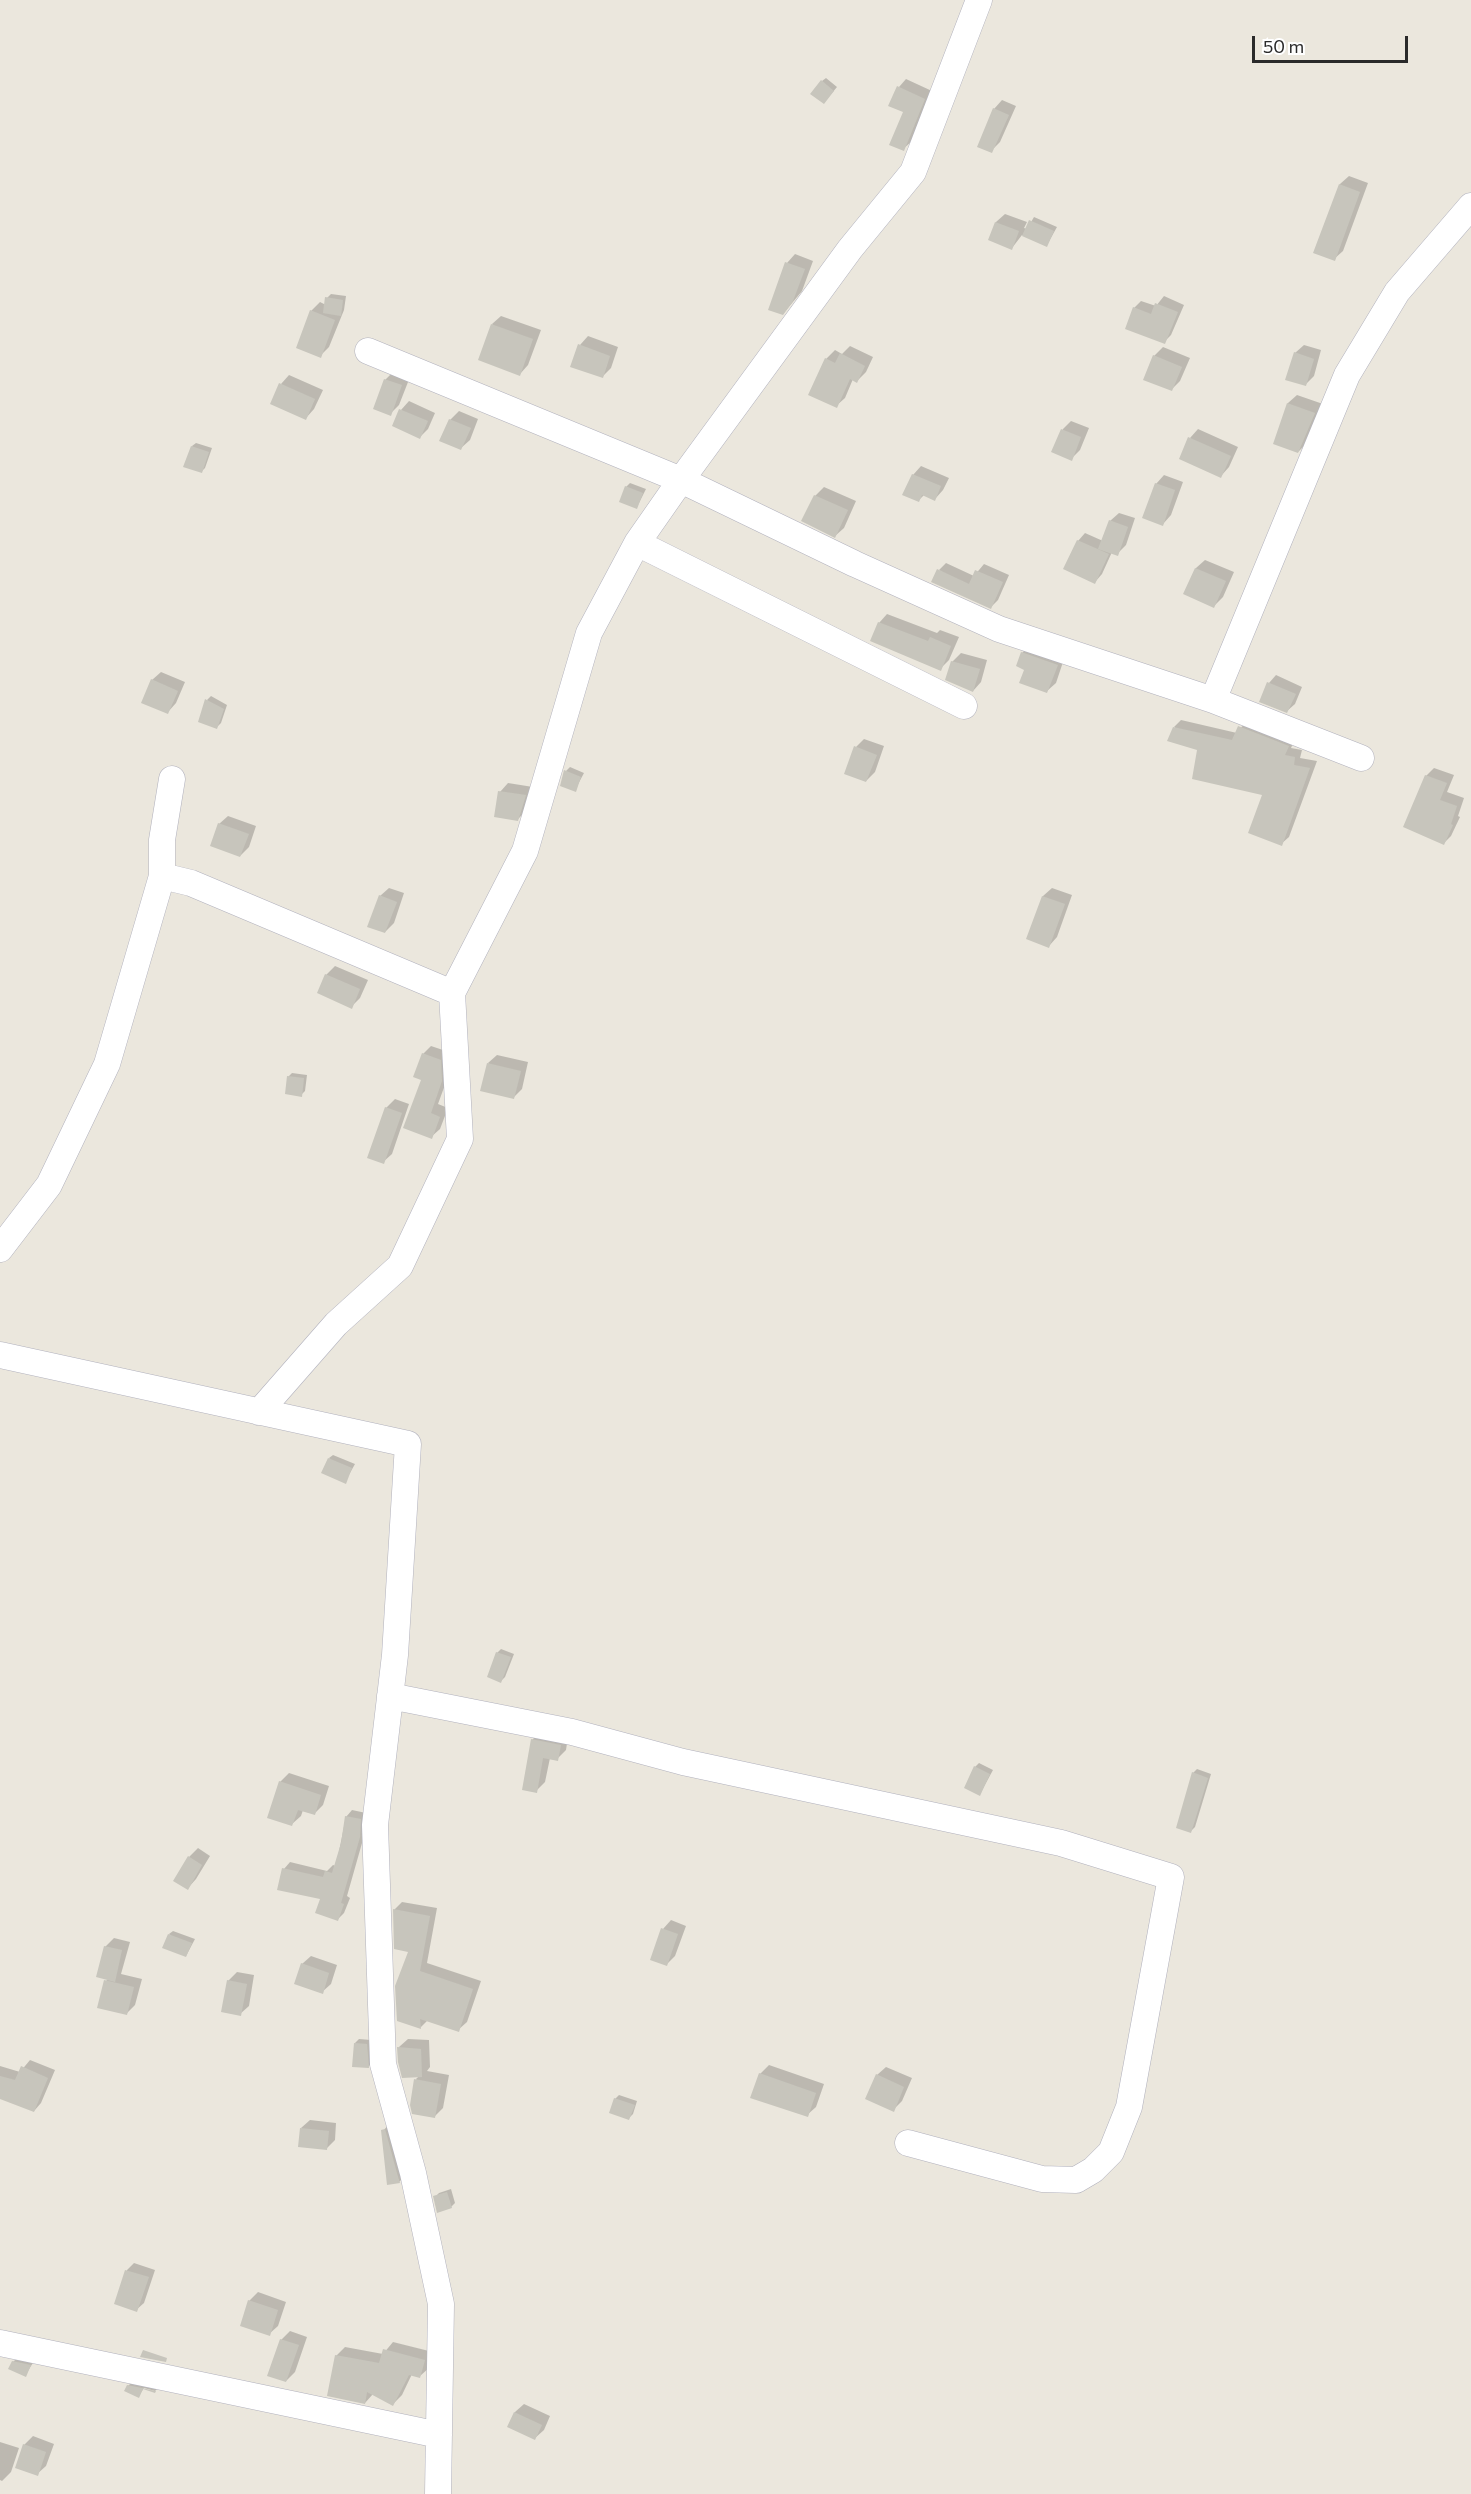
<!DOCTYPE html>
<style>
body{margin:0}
#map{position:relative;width:1471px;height:2494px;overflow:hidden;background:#ebe7dd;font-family:Commissioner,sans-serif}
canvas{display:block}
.scale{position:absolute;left:1252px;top:36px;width:156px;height:27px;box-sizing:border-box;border:3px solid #2a2a2a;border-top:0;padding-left:8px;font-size:18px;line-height:21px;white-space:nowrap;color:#2a2a2a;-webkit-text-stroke:4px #fff;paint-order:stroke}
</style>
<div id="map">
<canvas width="1471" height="2494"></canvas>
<div class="scale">50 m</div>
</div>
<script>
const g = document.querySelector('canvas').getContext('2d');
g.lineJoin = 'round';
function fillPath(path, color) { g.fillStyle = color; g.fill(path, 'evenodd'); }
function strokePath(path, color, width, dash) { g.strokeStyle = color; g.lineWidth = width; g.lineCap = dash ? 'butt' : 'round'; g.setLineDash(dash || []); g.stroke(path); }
fillPath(new Path2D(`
 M826 78 837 87 827 99 822 81Z
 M906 79 932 91 911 142 903 149 905 111 899 87Z
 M1002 100 1016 106 1000 142 991 151 994 109Z
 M1349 176 1368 183 1343 251 1334 259 1340 184Z
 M1005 214 1027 222 1024 228 1027 229 1034 217 1057 227 1047 245 1022 235 1012 248 990 239 996 222Z
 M795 254 813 261 802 291 783 314 787 263Z
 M331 294 346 296 344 310 329 347 320 356 311 311 320 302 326 305 327 298Z
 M1164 296 1184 305 1171 335 1164 342 1134 308 1141 301 1156 306Z
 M501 316 541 330 528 365 520 374 492 324Z
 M588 336 618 347 611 368 602 377 580 345Z
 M1304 345 1321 350 1314 376 1305 385 1295 353Z
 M850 346 873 357 866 372 857 381 853 379 845 398 836 406 826 359 835 350 842 354Z
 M1163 347 1190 358 1180 381 1171 390 1154 356Z
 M394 371 410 377 399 405 390 414 385 380Z
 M289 375 323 390 314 409 306 418 281 384Z
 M1297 395 1323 404 1307 443 1298 452 1274 443 1288 403Z
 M409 401 435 413 428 429 420 437 401 410Z
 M459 411 478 419 470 440 461 448 450 420Z
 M1071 421 1089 428 1080 450 1071 459 1053 451 1063 429Z
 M1198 429 1238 447 1229 467 1221 476 1190 438Z
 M196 443 212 448 205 468 201 472 192 446Z
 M921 466 949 478 943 490 935 499 924 495 919 500 913 475Z
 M1164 475 1183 482 1171 515 1163 524 1156 484Z
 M630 483 646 489 637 507 626 487Z
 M824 487 856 501 844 528 835 536 815 496Z
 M1119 513 1135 518 1126 545 1117 554 1112 552 1102 574 1095 582 1078 541 1085 533 1103 541 1110 521Z
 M1205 560 1234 572 1223 597 1214 606 1185 593 1196 568Z
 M946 563 974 576 984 564 1009 575 998 600 991 607 939 570Z
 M887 614 937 633 940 630 959 637 949 660 940 669 879 623Z
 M1031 644 1065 656 1056 683 1047 691 1022 653Z
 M961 653 987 660 981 682 973 691 952 662Z
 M161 672 185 682 176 703 168 712 152 680Z
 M1276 675 1302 687 1295 704 1287 711 1261 701 1269 683Z
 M211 696 227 705 221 723 217 727 207 700Z
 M1181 720 1237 733 1247 720 1295 739 1291 748 1302 750 1300 758 1317 761 1289 837 1281 844 1264 794 1174 727Z
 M864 739 884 746 875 772 866 781 856 747Z
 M570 767 584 773 575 790 566 771Z
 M1434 768 1454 775 1447 792 1464 798 1458 816 1460 817 1451 836 1443 844 1426 776Z
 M508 783 533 787 527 810 518 819 500 792Z
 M228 816 256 826 249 847 240 856 219 824Z
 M389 888 404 893 394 923 385 932 380 896Z
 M1052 888 1072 895 1057 937 1049 946 1028 938 1043 896Z
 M335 966 368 980 360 998 351 1007 326 975Z
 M431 1046 449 1052 450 1071 438 1104 448 1108 440 1129 431 1137 423 1079V1054Z
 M497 1055 528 1062 522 1089 514 1097 488 1063Z
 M292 1073 307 1075 305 1091 301 1095 288 1077Z
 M395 1099 409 1104 392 1154 383 1162 386 1108Z
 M333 1455 355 1464 345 1482 329 1458Z
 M501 1649 514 1654 505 1677 501 1681 497 1653Z
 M541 1731 568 1737 566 1750 557 1759 550 1758 545 1782 536 1791 532 1740Z
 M979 1763 993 1770 980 1794 975 1767Z
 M1197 1769 1211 1774 1195 1827 1191 1831 1193 1773Z
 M289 1773 329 1786 323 1805 314 1814 303 1810 301 1816 292 1824 280 1782Z
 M352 1810 366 1813V1829L347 1896 350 1898 344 1913 338 1919 322 1898 284 1869 290 1862 327 1871 333 1865 336 1866 346 1817Z
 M198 1848 210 1856 196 1879 188 1888 189 1857Z
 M402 1902 437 1908 427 1963 481 1981 467 2022 458 2030 428 2020 420 2028 411 1951 394 1910Z
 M671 1920 686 1926 675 1956 667 1964 663 1929Z
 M173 1931 195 1939 186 1956 169 1934Z
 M114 1938 130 1942 121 1974 142 1979 135 2005 126 2014 106 1981 108 1979 105 1947Z
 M311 1956 337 1965 331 1984 322 1992 302 1964Z
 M237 1972 254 1975 249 2006 240 2014 228 1981Z
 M359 2039 371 2040 372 2063 368 2067 355 2043Z
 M408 2039 429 2040 430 2067 427 2071 449 2075 443 2108 435 2116 416 2079 419 2076 399 2062V2047Z
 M30 2060 55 2070 41 2103 34 2111 0 2095V2066L20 2072Z
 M769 2065 824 2084 816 2107 807 2115 760 2074Z
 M886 2067 912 2078 902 2101 893 2110 877 2075Z
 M619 2095 637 2101 633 2114 629 2118 615 2099Z
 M310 2120 336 2123 335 2140 326 2149 301 2128Z
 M391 2122 408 2173 399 2182 383 2131Z
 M451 2189 455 2203 451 2207 435 2197 439 2193Z
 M134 2263 155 2270 144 2303 136 2310 116 2303 127 2270Z
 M258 2292 286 2302 278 2326 269 2334 249 2301Z
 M290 2331 307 2337 295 2372 286 2381 281 2340Z
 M393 2342 433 2352 429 2368 420 2376 412 2374 402 2395 393 2404 373 2394 365 2403 336 2356 345 2347 383 2354Z
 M17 2358 34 2361 25 2376 13 2362Z
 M132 2382 159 2387 155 2391 144 2388 138 2397 128 2386Z
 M524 2404 550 2416 544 2430 535 2438 509 2426 515 2412Z
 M33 2436 54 2444 46 2466 37 2474 24 2445Z
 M0 2442 19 2448 11 2472 2 2481 0 2480Z`), '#0003');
fillPath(new Path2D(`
 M821 80 834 91 824 104 810 94Z
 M897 86 925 99 904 151 889 145 903 112 888 106Z
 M993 108 1009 115 992 153 977 147Z
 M1339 184 1360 192 1335 261 1313 253Z
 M1029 220 1054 231 1047 247 1022 236Z
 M995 222 1019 231 1012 250 988 240Z
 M785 262 805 269 793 301 783 315 768 310Z
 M325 297 343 300 341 316 323 313Z
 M1155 303 1178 312 1165 344 1125 329 1133 307 1151 314Z
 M310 310 335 320 321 358 296 348Z
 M491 324 533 339 520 376 478 360Z
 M578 344 610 356 603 378 570 367Z
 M1294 352 1314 359 1306 386 1285 380Z
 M840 353 865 366 857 383 850 379 837 408 808 395 825 358 835 363Z
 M1153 355 1182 367 1172 391 1143 380Z
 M384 379 402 385 391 416 373 409Z
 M279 383 315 399 306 420 270 404Z
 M1287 403 1315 413 1298 453 1273 444Z
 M399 409 428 421 420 439 392 426Z
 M449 419 471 428 461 450 439 441Z
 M1061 429 1081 437 1072 461 1051 452Z
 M1188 437 1231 456 1221 478 1179 459Z
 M191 446 209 452 202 473 183 467Z
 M912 474 941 486 935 501 922 495 919 502 902 495Z
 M1155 483 1175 490 1163 526 1142 518Z
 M625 486 643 493 637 509 619 502Z
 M814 495 848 510 835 538 801 521Z
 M1109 520 1128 527 1118 556 1098 549Z
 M1077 540 1109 554 1095 584 1063 569Z
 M1195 568 1226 581 1214 608 1183 594Z
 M937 569 969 584 975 570 1003 582 991 609 931 582Z
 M878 622 928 641 930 637 951 646 941 671 870 641Z
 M1021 652 1058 665 1047 693 1019 683 1024 670 1016 666Z
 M951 661 980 669 973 692 945 680Z
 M151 679 178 691 168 714 141 703Z
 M1267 682 1296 694 1287 713 1259 702Z
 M205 699 224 709 217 729 198 722Z
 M1238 726 1289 746 1285 755 1295 757 1294 765 1310 768 1282 846 1248 833 1262 795 1192 779 1197 750 1167 741 1173 727 1232 740Z
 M854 746 877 755 866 782 844 774Z
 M564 770 581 777 576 792 560 786Z
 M1425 775 1447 783 1440 800 1457 806 1451 824 1453 825 1444 845 1403 827Z
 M498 791 526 795 518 821 494 817Z
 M218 823 249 834 240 857 210 846Z
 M379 895 397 902 385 933 367 927Z
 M1042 896 1065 904 1049 948 1026 939Z
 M325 974 360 989 352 1009 317 993Z
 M422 1053 441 1060 442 1081 431 1113 440 1117 432 1139 403 1128 421 1080 413 1077Z
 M487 1063 521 1071 514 1099 480 1091Z
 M287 1076 304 1078 302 1097 285 1094Z
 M385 1107 402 1113 384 1164 367 1158Z
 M328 1458 352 1468 346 1484 321 1473Z
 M496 1652 511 1657 501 1683 487 1677Z
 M531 1739 561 1745 558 1761 543 1758 537 1793 522 1790Z
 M974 1766 990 1774 980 1796 964 1788Z
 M1192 1772 1208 1778 1191 1833 1176 1828Z
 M279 1781 321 1795 315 1815 298 1810 292 1826 267 1818Z
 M345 1816 361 1819 360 1837 341 1903 344 1904 338 1921 315 1913 320 1899 277 1890 282 1868 323 1877 325 1871 332 1873 341 1843Z
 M188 1856 202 1865 188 1890 173 1881Z
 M393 1909 430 1916 420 1971 473 1989 459 2032 420 2019 421 2029 397 2021 395 1986 408 1952 394 1949Z
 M661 1928 678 1934 667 1966 650 1960Z
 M168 1934 192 1943 186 1957 162 1948Z
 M104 1946 122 1950 115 1982 96 1977Z
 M301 1963 329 1973 323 1994 294 1984Z
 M104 1980 134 1987 127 2015 97 2008Z
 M227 1980 247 1984 241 2016 221 2012Z
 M354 2043 367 2044 369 2068 352 2067Z
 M397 2047 421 2049 422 2077 402 2078 398 2062Z
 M21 2066 48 2078 34 2112 0 2099V2076L15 2080Z
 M759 2073 816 2093 808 2117 750 2098Z
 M876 2074 904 2087 894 2112 865 2099Z
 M414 2079 441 2084 435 2118 412 2114 410 2105Z
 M614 2098 635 2105 629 2120 609 2113Z
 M300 2128 329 2131 327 2150 298 2147Z
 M385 2129 398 2177 400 2183 387 2185 381 2130Z
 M447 2192 452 2208 437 2213 433 2196Z
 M125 2270 149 2277 137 2312 114 2304Z
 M248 2300 278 2310 270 2336 240 2326Z
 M280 2339 299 2345 286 2382 267 2376Z
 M383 2349 425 2360 420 2378 409 2375 393 2406 367 2392 365 2404 327 2396 335 2355 379 2363Z
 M143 2350 167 2358 166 2362 140 2357Z
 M12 2361 31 2365 26 2377 8 2369Z
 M127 2385 156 2391 155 2393 143 2389 139 2398 124 2391Z
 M514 2412 542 2425 535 2440 507 2427Z
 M23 2444 46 2452 38 2476 15 2468Z`), '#c7c5bc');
const minor = new Path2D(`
 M368 351 681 480 855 564 999 629 1213 700 1361 758
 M637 543 964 706
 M1213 700 1347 375 1397 292 1471 206
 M162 876 191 883 452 993
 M0 1249 49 1185 107 1064 162 876V840L172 779
 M0 1355 408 1444 395 1655 375 1825 383 2064 413 2173 441 2304 438 2494
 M259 1412 336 1324 400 1266 460 1139 452 993 525 851 589 633 637 543 681 480 850 249 913 172 979 0
 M390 1696 572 1732 683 1762 1061 1843 1171 1877 1129 2107 1111 2152 1093 2170 1076 2180 1042 2179 908 2143
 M0 2343 439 2435`);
strokePath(minor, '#b1b1bd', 27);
strokePath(minor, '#fff', 26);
</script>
